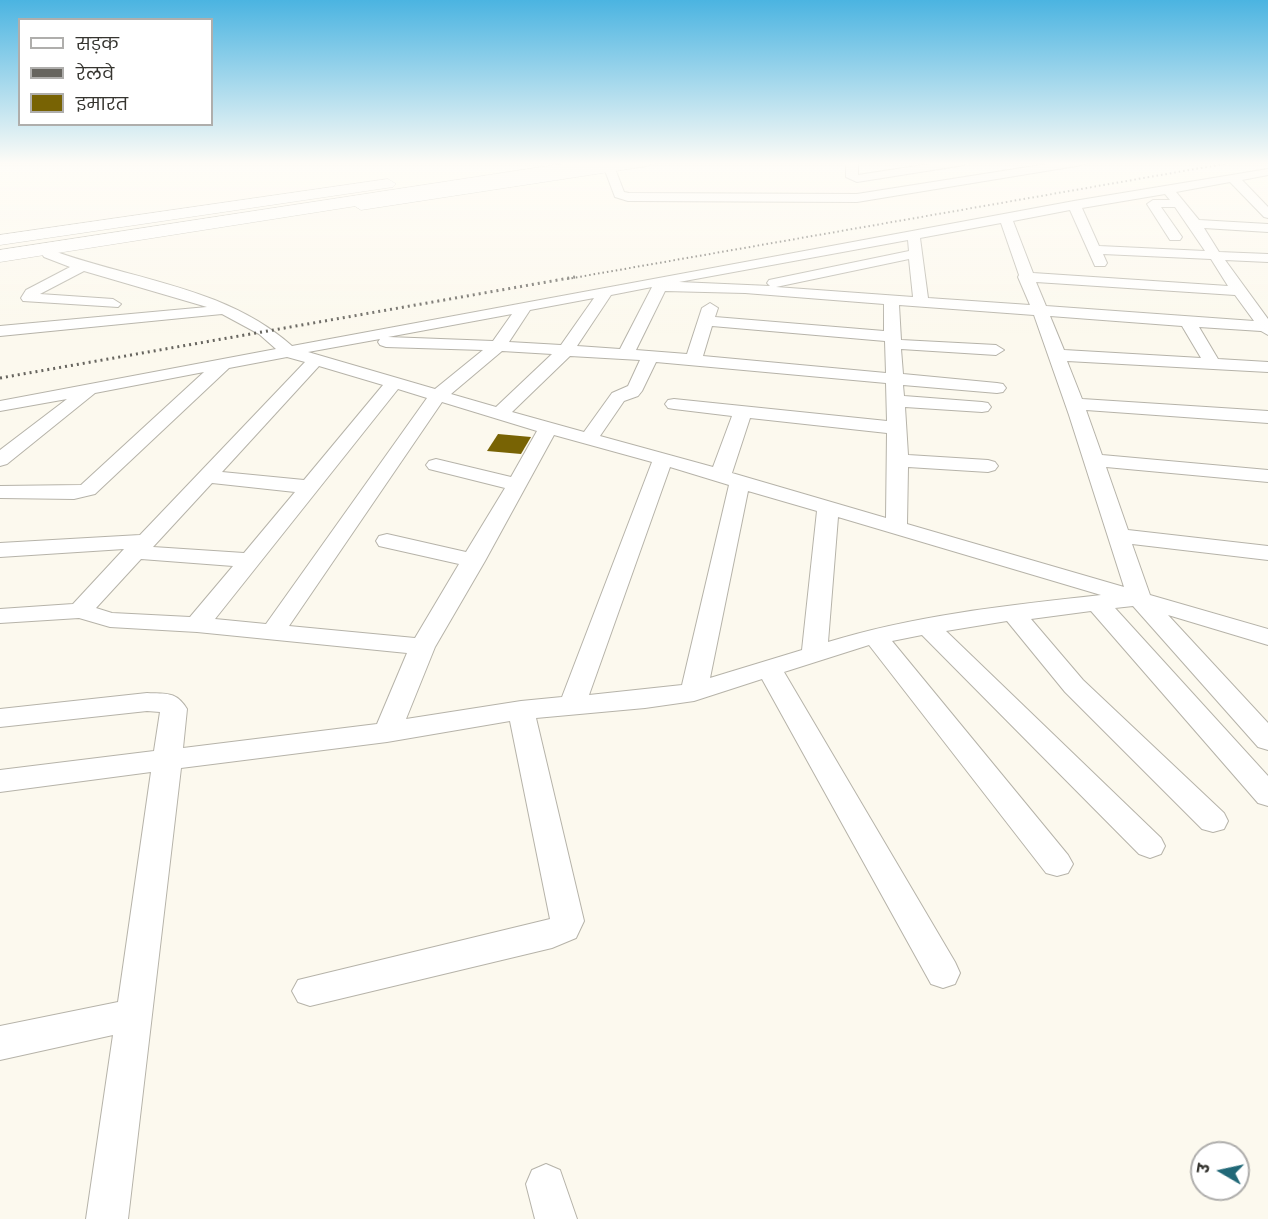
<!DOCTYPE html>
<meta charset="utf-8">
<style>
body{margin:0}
#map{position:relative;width:1268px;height:1219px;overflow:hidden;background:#fcf9ee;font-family:Poppins,"Noto Sans Devanagari",sans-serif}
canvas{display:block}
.legend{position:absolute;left:18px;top:18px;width:195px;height:108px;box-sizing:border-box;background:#fff;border:2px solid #afaeac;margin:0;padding:8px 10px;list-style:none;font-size:18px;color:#363530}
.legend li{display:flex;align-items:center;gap:12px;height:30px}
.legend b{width:30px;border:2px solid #afaeac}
.north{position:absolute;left:1190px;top:1141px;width:60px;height:60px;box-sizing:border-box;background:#fff;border:2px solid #afaeac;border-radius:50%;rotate:279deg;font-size:16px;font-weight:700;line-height:24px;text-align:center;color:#363530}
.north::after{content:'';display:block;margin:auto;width:21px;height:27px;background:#216877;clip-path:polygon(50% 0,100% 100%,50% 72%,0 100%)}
</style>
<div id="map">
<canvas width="1268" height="1219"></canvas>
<ul class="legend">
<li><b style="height:8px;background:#fff"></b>सड़क</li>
<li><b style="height:8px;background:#67655f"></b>रेलवे</li>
<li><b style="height:16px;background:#786304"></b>इमारत</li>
</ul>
<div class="north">उ</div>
</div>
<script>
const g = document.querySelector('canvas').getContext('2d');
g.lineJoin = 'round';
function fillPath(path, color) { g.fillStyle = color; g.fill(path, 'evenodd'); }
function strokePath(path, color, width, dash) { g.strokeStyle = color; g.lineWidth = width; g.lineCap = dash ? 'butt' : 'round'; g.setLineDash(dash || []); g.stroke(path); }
fillPath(new Path2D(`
 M498 434 531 437 521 454 487 451Z`), '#786304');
const minor = new Path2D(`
 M846 162H858V175L942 162H969L964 165 857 182 846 177Z
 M1060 162H1087L1082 165 857 202 628 201 615 197 604 168 606 166H614L624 192 629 193 857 194Z
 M1268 169V175L1242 180 1268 207V218L1264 217 1230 182 1176 192 1199 220 1268 224V232L1204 228 1219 252 1268 254V262L1225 260 1268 319V335L1261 331 1199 327 1218 359 1268 362V372L1067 361 1082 399 1268 411V423L1086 410 1102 455 1268 470V482L1106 467 1128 530 1268 546V560L1132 544 1150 595 1268 629V645L1168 615 1268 723V750L1258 747 1133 606 1115 608 1268 776V806L1258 803 1091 611 1031 619 1083 680 1224 813 1228 821 1224 829 1213 832 1202 829 1065 692 1007 621 946 631 1161 838 1165 846 1161 854 1150 858 1139 854 922 635 892 641 1068 855 1073 864 1068 873 1057 876 1046 873 869 645 784 672 955 962 960 973 955 984 943 988 931 984 762 679 694 701 645 708 536 718 584 921 576 938 552 948 310 1006 298 1002 292 991 298 980 550 919 510 721 387 742 181 768 128 1219H86L113 1035 0 1060V1026L118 1002 151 772 0 792V770L154 751 160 712 147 711 0 727V709L147 693C166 694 176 691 187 709L183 748 377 724 407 653 197 632 110 627 79 618 0 623V609L73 604 124 549 0 557V543L140 535 305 362 287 357 229 368 95 494 74 499 0 498V486L81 485 204 372 95 393 7 464 0 466V450L67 399 0 411V401L276 349 259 334 222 314 0 336V326L207 307 84 271 40 294 113 299 121 304 118 307 23 301 21 298 26 290 70 267 44 257 42 254 44 251H54C134 280 226 287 292 346L1074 201ZM1165 194 1170 200H1153L1147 204 1170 240H1180L1182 237 1161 207H1175L1205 251 1099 246 1082 208ZM1070 210 1095 266H1105L1107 263 1103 254 1211 259 1228 286 1033 273 1013 221ZM1001 223 1019 275 1018 277 1030 305 928 298 920 238ZM908 240 909 251 769 280 767 283 770 286 679 282ZM909 259 913 297 776 287ZM1036 282 1235 295 1254 321 1046 306ZM652 287 620 349 577 346 611 295ZM665 291 745 293 884 304V331L715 317 718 308 710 303 702 308 687 354 636 350ZM594 298 561 345 509 342 530 310ZM899 305 1034 315 1069 415 1124 587 907 524 908 467 988 472 995 470 998 466 995 462 988 460 908 455 905 407 982 412 988 411 991 407 988 403 982 402 904 396 903 385 997 393 1003 392 1006 388 1003 384 997 383 903 374 901 349 996 355 1004 350 996 345 901 340ZM512 314 493 341 388 337ZM1050 316 1182 326 1201 358 1064 350ZM712 326 885 341 886 373 703 356ZM380 339 378 342 380 345 386 347 483 350 435 389 308 352ZM502 351 552 354 496 407 451 394ZM570 356 640 360 628 386 612 393 584 432 512 412ZM656 362 886 383 887 421 674 399 668 400 665 404 668 408 674 409 732 416 713 467 600 436 624 401 638 396 642 391ZM319 366 383 385 304 480 222 472ZM398 389 427 398 266 624 215 619ZM442 402 537 431 511 477 436 459 429 461 426 465 429 469 505 488 466 552 387 534 379 536 376 541 379 546 459 564 415 638 289 626ZM750 418 887 433 886 518 732 473ZM554 435 652 462 562 697 521 701 406 719 435 647 485 561ZM670 467 729 485 682 685 589 695ZM212 483 295 492 244 553 153 547ZM748 491 817 511 802 650 710 678ZM838 517 1101 595C1010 605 915 615 828 642ZM141 559 233 566 190 617 112 613 96 608Z
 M546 1164 560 1170 577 1219H535L526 1184 532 1170Z`);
const major = new Path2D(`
 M618 162H655L648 166 361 210 353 205 361 200Z
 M388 179 396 184 393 187 0 245V235Z`);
const highway = new Path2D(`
 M574 162H612L604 167 0 262V250Z`);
strokePath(minor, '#b6b3a9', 2);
strokePath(major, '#b6b3a9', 1);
strokePath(highway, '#b6b3a9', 1);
fillPath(minor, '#fff');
fillPath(major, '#fff');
fillPath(highway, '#fff');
strokePath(new Path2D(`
 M567 279 1235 162`), '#67655f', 2, [1.5, 3]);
strokePath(new Path2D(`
 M0 378 575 277`), '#67655f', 3, [2, 4]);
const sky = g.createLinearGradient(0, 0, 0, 333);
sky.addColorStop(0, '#4bb4e1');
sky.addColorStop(0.49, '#fefcf7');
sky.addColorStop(1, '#fefcf700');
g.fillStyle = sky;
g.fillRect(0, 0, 1268, 333);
</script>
